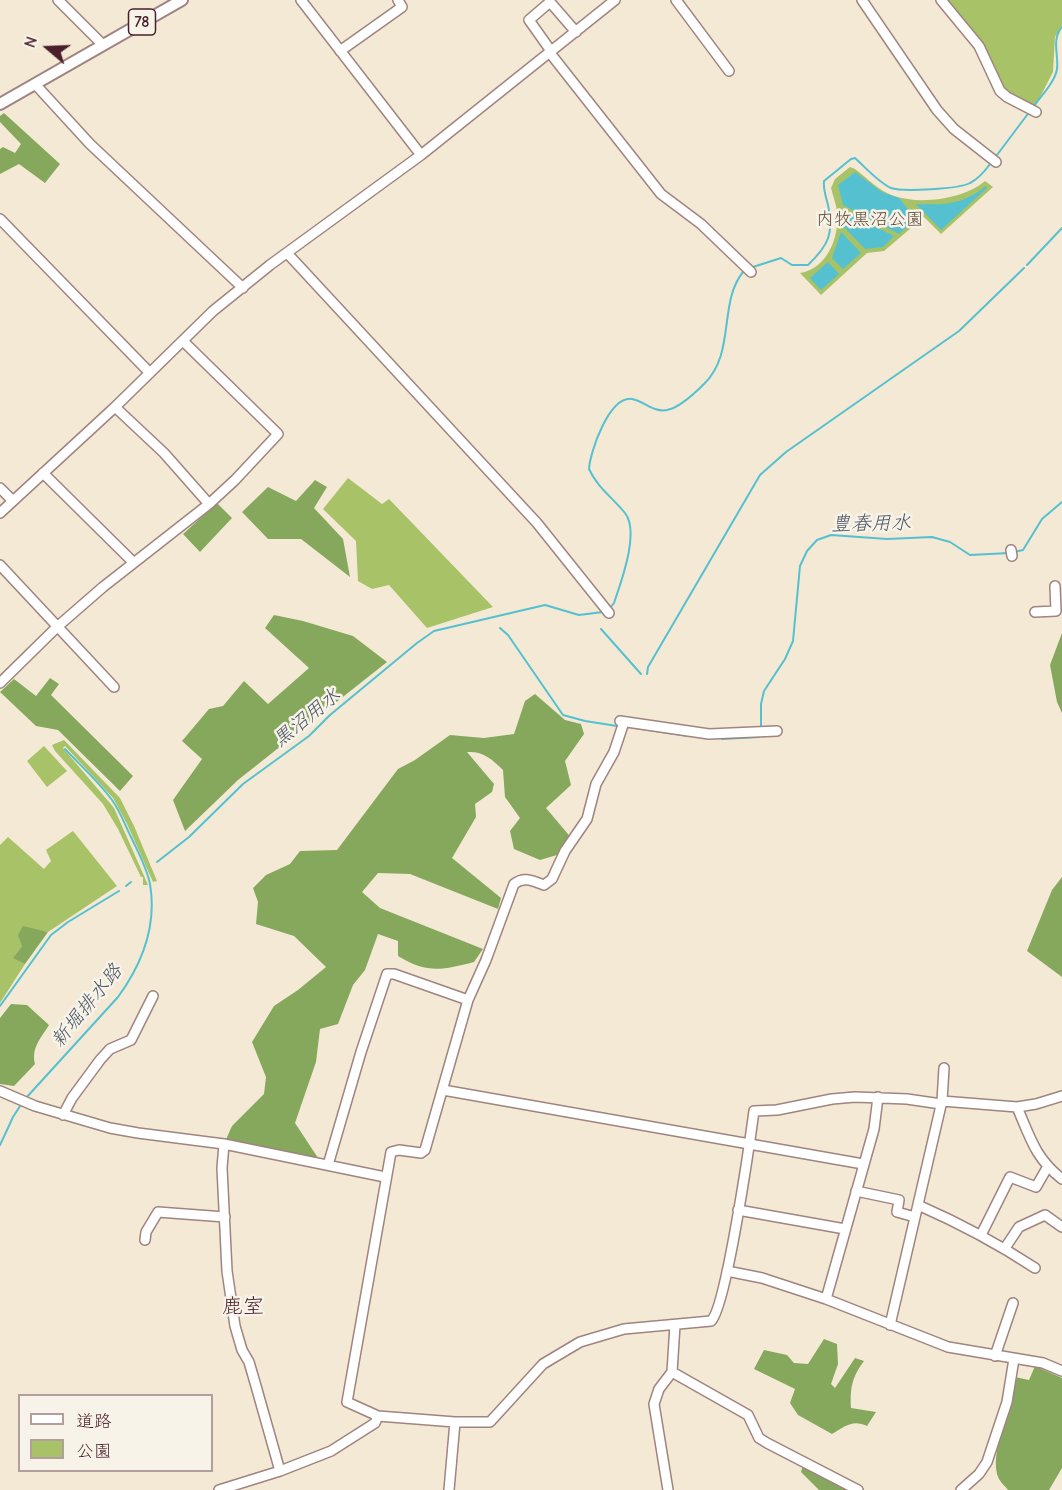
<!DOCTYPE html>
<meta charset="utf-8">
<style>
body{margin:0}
#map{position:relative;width:1062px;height:1490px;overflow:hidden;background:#f4e9d5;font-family:"Comic Neue","Klee One",sans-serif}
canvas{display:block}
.legend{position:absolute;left:18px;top:1394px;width:195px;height:78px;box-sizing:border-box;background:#f7f3e8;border:2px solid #b29e9c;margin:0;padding:8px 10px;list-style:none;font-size:18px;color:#4a1f2b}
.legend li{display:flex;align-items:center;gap:12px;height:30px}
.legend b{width:30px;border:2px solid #b29e9c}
.north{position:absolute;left:18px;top:18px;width:60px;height:60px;-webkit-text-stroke:4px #f7f3e8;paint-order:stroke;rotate:289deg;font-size:16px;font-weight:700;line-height:24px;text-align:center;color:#4a1f2b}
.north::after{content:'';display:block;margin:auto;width:21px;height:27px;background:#4a1f2b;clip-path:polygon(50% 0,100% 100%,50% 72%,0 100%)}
</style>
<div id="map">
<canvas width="1062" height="1490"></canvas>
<ul class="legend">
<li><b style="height:8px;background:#fff"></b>道路</li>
<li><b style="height:16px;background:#a8c268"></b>公園</li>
</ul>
<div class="north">N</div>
</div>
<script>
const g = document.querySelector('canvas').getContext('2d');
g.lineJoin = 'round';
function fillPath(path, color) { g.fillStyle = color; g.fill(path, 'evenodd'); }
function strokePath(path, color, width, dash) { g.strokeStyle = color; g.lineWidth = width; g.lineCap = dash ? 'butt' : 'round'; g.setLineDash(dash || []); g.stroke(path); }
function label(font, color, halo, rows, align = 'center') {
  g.font = font + ' "Comic Neue","Klee One",sans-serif'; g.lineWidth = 5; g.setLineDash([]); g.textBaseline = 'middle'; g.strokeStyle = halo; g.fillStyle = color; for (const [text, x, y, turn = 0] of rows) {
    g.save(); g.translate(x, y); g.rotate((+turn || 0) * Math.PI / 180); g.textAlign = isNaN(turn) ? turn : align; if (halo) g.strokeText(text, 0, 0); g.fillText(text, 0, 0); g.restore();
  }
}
fillPath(new Path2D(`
 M944 0H1062V25L1055 37 1053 72 1035 107 1010 97 979 42Z
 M850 167 855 169C867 178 879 191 894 196 921 205 964 199 985 181L993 187 941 234 924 217 884 251 867 253 821 295 800 273C827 269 840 237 837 211 836 204 833 196 831 188L835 179Z
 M348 478 382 504 389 499 493 607 427 628 389 585 372 589 358 581 356 541 323 509Z
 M64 740 120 798 134 826 157 881 153 882 127 824 113 798 65 746 63 748 114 808 148 885H143V877H141L118 829 103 804 55 751 52 745Z
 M44 746 67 771 47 787 27 761Z
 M73 831 117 886 48 932 23 927 22 946 14 957 25 964 0 1003V845L8 837 44 869 51 861 46 850Z`), '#a8c268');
fillPath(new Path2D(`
 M4 113 60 164 45 183 19 164 0 174V149L3 147 15 153 21 144 0 122V116Z
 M315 480 327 487 314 508 343 539 350 577 301 539H268L242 512 268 487 296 501Z
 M217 503 232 518 200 552 183 534Z
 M274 615 303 621 353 636 387 662 238 780 185 831 173 800 202 759 182 741 209 709 223 706 244 681 268 704 309 668 265 628Z
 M1062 633V713L1057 702 1050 665Z
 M50 678 59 684 51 695 133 776 120 791 58 730 36 726 0 692 14 679 36 696Z
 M535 694 565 720 581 724 584 734 565 761 571 785 546 808 573 840 557 855 540 860 514 849 510 831 520 818 505 797 503 770C492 759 483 751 467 752L494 784 492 792 475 804 476 817 452 858 501 898 498 909 410 874 378 873 362 892 380 908 483 949 474 962C442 970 428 974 398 956V941L378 934 365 970 353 985 338 1024 320 1029 316 1062 295 1123 322 1164 224 1144 232 1126 264 1094 266 1077 252 1042 274 1006 298 990 326 967 294 936 256 924 258 902 253 888 266 875 290 864 300 851 337 850 398 769 415 760 450 735 484 738 514 734 525 701Z
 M1062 877V977L1027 951 1052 890Z
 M23 926 48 932 25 964 13 958 22 946 18 935Z
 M11 1004 27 1005 49 1025C41 1038 31 1048 35 1064L14 1086 0 1084V1018Z
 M824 1339 837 1344 838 1364 831 1384 835 1388 855 1358 864 1361C852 1377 850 1388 851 1408L876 1412 867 1426C853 1419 845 1426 832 1434L798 1415 790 1403 795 1389 754 1369 764 1350 787 1355 794 1363 808 1364Z
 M1035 1366 1062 1378V1468L1049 1490H1008C1006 1487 1001 1483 999 1479 987 1455 1014 1404 1015 1377L1029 1380Z
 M803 1465 851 1490H819L801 1472Z`), '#86a85c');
fillPath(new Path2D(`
 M855 172 882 192 899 198 916 219 899 234 843 205 838 185Z
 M986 186 987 188 941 230 916 204C945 205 962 205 986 186Z
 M840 209 894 236 883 247 865 249 843 226Z
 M841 232 861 253 843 269 832 258Z
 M828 262 839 274 821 290 810 278Z`), '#55c0d0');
strokePath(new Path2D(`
 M1034 106C1041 96 1055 82 1057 69 1059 55 1051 40 1062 27
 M997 155 1030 111
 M1027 265 1062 228
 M753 267 781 258 792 265H808C829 245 834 233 828 205 826 197 823 189 824 181L851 159 855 158C866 168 878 182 891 188 902 192 960 189 970 183 978 179 985 171 990 164
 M1014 552 1023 550 1042 519 1062 502
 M610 608 614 603C621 582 640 532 625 513 613 498 597 487 589 469 590 452 609 396 632 399 644 401 654 413 667 410 679 408 696 392 704 384 736 353 718 303 743 272
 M500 628 508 635 563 715 585 721 617 726
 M601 629 641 674
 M647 674 648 667 760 475 786 452 959 331 1024 268
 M629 727 688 736
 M761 728V704L764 691 785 659 793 641 800 566 807 551 817 540 831 535 887 539 932 537 950 542 970 555 1009 553
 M722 739 759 737
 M157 862 189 837 243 784 309 736 330 715 417 643 434 631 545 605 579 615 603 612
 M126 886 131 882
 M0 1006 51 935 68 922 119 891
 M26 1098 118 997C142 964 157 925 150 884 147 868 138 852 131 837 125 825 120 811 112 800 99 782 81 766 65 749
 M0 1145 13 1117 22 1103`), '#55c0d0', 2);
const minor = new Path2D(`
 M58 0 102 44
 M301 0 421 155
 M676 0 729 71
 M862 0 937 110 954 129 996 162
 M941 0 979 46 1000 91 1007 97 1036 112
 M340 51 402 7 398 0
 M551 51 529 20 550 2 576 32
 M550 53 661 194 701 224 751 272
 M35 84 90 144 243 288
 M0 219 150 373
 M287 253 537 523 609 613
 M115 407 164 453 209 504
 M43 473 133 562
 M0 488 13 501
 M0 513 115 407 213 311 270 265 421 155 615 0
 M1011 550 1012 556
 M0 565 114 687
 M1035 612 1056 611 1055 586
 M0 683 57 627 103 587 209 504 235 480 278 434 183 341
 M620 721 709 734 777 731
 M624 722 614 752 596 784 587 819 565 851 552 879 544 885C533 881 524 876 514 884L486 960 468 1000 425 1150 421 1153 399 1150 391 1152 347 1402 378 1416 455 1422H490L543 1364 580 1342 624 1329 711 1321C726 1308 750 1141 754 1111L777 1110 832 1099 855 1097 907 1099 941 1104
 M443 1090 863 1164
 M0 1091 35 1106 110 1128 138 1133 224 1144 385 1177
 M942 1101 1017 1107 1036 1104 1062 1096
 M1017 1107C1030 1137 1035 1158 1062 1179
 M63 1115 72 1098 100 1060 110 1049 131 1040 153 996
 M224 1144 222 1168 227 1271 235 1326 242 1350 249 1362 256 1386 280 1471
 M328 1165 361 1052 387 974H394L468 1000
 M856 1191 899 1200 897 1212 915 1217
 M918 1205C959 1223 997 1243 1035 1268
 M738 1210 845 1229
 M981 1235 1010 1177 1036 1187 1047 1168
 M145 1240 146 1232 158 1212 225 1217
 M1005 1248 1019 1227 1045 1215 1062 1227
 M727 1271 762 1278 826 1299 948 1347 1043 1363 1062 1371
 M826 1299 874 1129 878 1097
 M890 1325 942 1101 944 1068
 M995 1356 1013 1303
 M672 1372 748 1415 759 1438 767 1443 858 1490
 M219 1490 280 1471 331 1451 375 1423 378 1416
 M449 1490 455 1422
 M668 1490 654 1404 659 1389 672 1372 675 1325
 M961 1490 979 1474 987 1462 1007 1402 1014 1359`);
const major = new Path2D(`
 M0 104 182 0`);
strokePath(minor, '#9f8480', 12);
strokePath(major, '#9f8480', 14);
strokePath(minor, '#fff', 9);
strokePath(major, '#fff', 10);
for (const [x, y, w] of [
 [142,22,27]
]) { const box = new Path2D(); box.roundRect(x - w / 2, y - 13, w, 26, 4.5); g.fillStyle = '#f7f3e8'; g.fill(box); strokePath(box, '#4a1f2b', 1.5); }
label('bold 16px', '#4a1f2b', null, [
 ["78",142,22]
]);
label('18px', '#66503d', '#f7f3e8', [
 ["内牧黒沼公園",870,220]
]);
label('italic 20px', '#4e5765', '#f7f3e8', [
 ["豊春用水",871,524,-1],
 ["黒沼用水",307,718,-39],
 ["新堀排水路",87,1006,-51]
]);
label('21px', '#4a1f2b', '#f7f3e8', [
 ["鹿室",243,1307]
]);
</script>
